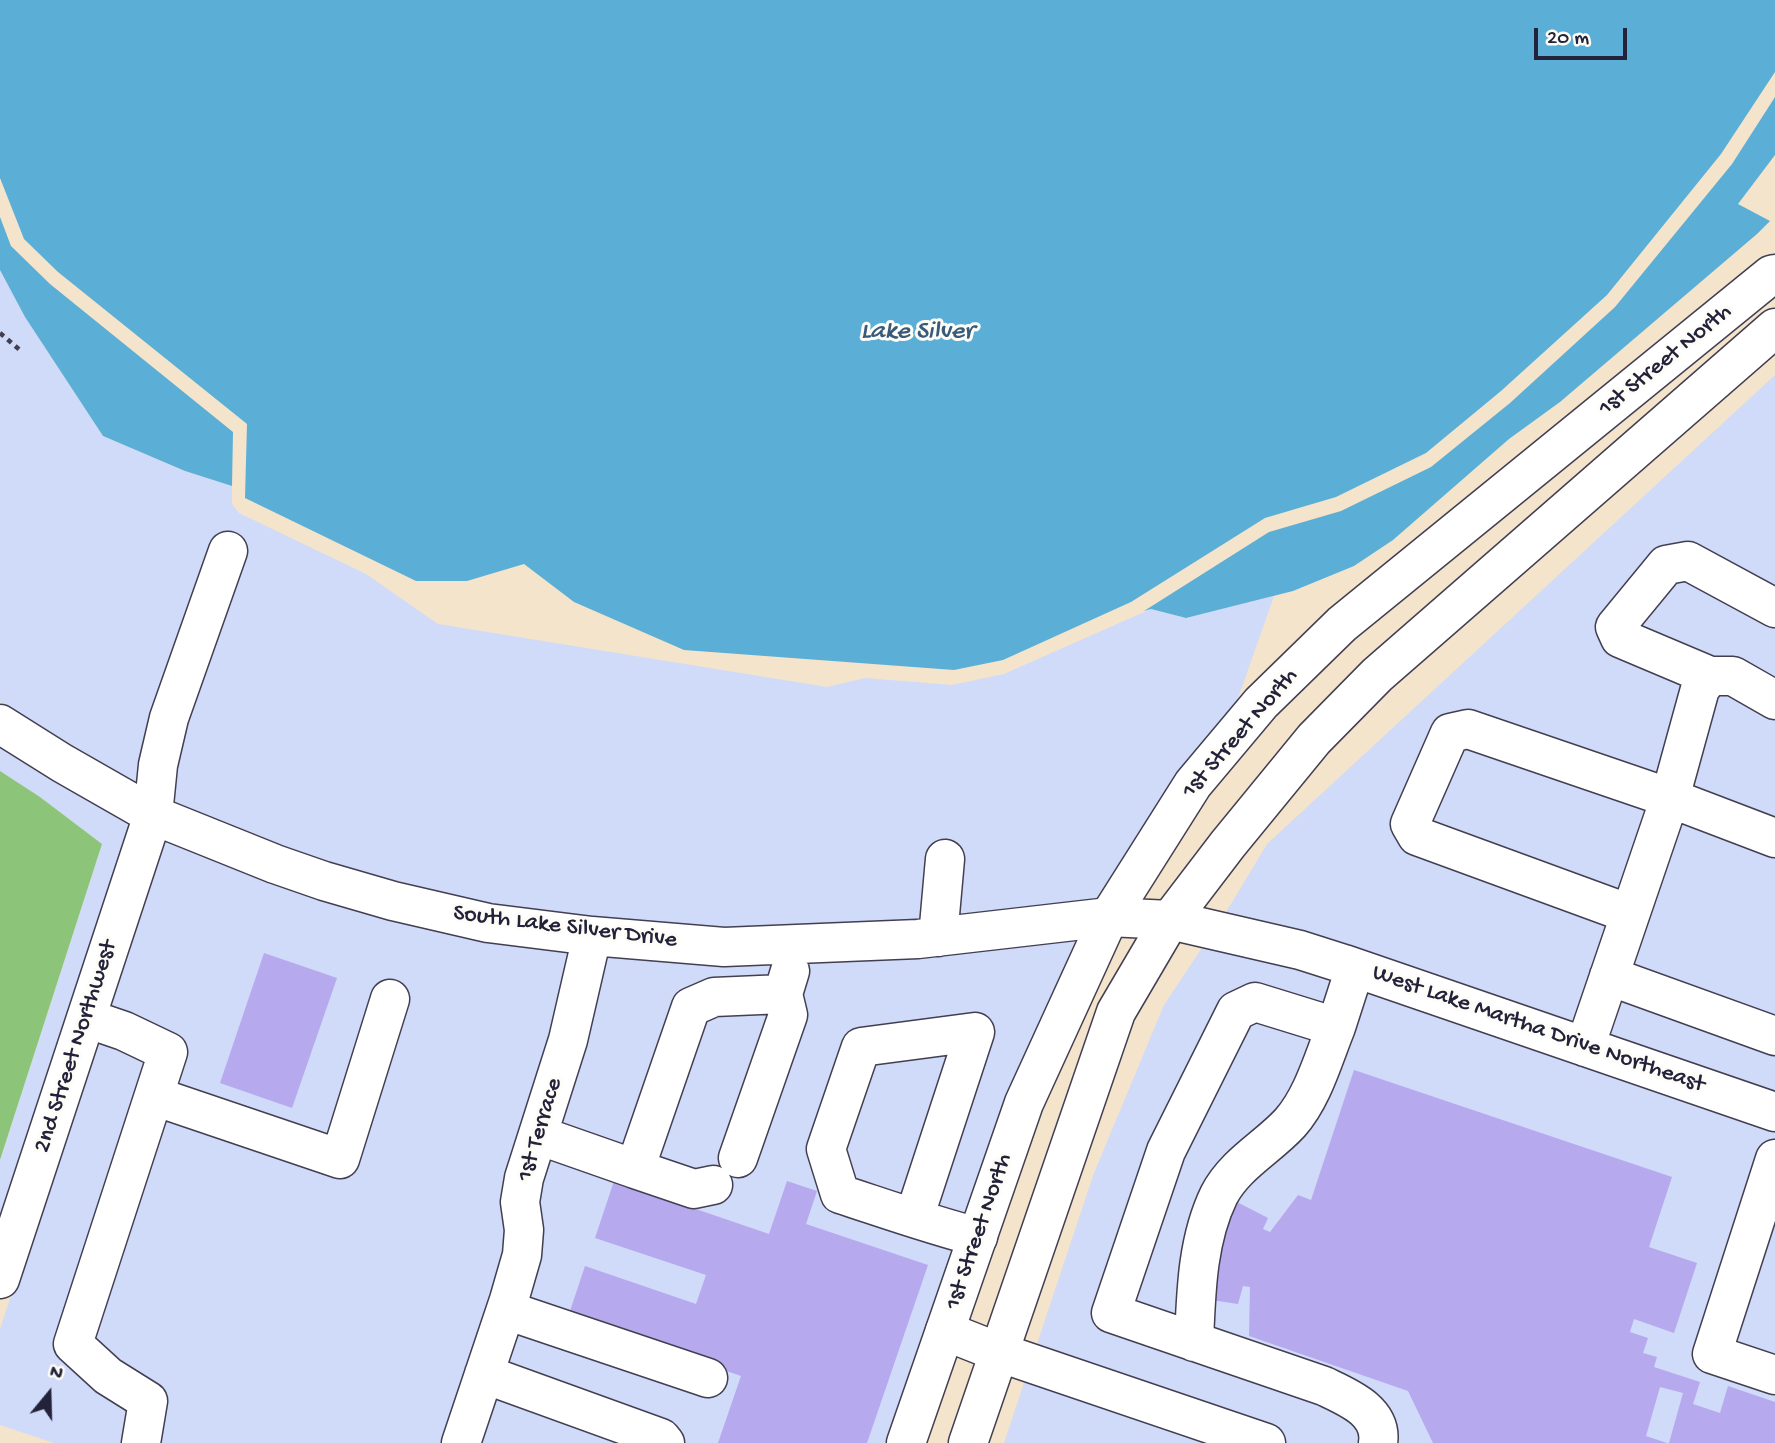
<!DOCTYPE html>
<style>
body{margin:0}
#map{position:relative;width:1775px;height:1443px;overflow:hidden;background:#f4e4cb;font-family:"Gochi Hand",sans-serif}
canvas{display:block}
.north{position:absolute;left:14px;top:1359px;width:70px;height:70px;-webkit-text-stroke:5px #fdfcf7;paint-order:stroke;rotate:19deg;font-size:19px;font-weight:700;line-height:28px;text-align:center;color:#22223b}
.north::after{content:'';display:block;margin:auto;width:24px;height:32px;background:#22223b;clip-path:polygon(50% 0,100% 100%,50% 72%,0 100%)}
.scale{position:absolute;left:1534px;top:28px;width:93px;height:32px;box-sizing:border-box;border:4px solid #22223b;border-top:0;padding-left:9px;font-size:21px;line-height:24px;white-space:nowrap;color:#22223b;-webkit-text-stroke:5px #fdfcf7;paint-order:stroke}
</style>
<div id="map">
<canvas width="1775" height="1443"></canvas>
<div class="north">N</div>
<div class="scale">20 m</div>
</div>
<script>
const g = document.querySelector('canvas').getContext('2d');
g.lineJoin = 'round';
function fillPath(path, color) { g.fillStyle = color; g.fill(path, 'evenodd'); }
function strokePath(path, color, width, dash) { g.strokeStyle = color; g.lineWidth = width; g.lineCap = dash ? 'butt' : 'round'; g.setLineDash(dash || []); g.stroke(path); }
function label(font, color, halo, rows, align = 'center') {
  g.font = font + ' "Gochi Hand",sans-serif'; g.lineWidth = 6; g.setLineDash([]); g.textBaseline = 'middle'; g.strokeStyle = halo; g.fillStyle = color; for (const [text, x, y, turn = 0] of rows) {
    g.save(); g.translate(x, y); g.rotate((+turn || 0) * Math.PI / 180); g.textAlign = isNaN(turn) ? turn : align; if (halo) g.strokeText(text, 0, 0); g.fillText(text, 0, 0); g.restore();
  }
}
fillPath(new Path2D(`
 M0 270 25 317 103 436 185 471 232 486V504L239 513 366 574 438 624 827 687 865 678 952 685 1004 674 1151 609 1186 618 1274 596 1236 704 1102 898 917 922 725 929 595 918 491 905 398 884 281 847 160 798 0 702Z
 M1775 375V1443H1004L1094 1173 1164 1005 1231 904 1267 844Z
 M0 746 133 824 0 1226V1160L102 844 40 797 0 771Z
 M162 838 572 951 507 1232 505 1252 444 1443H54L0 1425V1329Z
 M1082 938 889 1443H478L536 1201 604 955 721 965 838 962 917 957Z`), '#d0daf9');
fillPath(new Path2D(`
 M0 771 40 797 102 844 0 1160Z`), '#8cc579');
fillPath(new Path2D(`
 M0 0H1775V72L1721 154 1607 295 1501 391 1426 453 1336 497 1265 518 1131 602 1003 660 954 670 684 650 574 602 524 564 467 581H416L245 498 247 424 58 272 24 239 0 178Z
 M1775 97V155L1738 204 1770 221 1757 234 1560 402 1509 439 1393 540 1354 566 1293 591 1186 618 1151 609 1144 611 1269 532 1341 511 1431 467 1510 403 1615 307 1732 164Z
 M0 217 11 246 50 284 233 432 232 486 185 471 103 436 25 317 0 270Z`), '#5bafd6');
fillPath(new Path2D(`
 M264 953 337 978 292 1108 220 1083Z
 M1354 1070 1672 1177 1649 1247 1697 1263 1674 1333 1634 1319 1630 1332 1648 1338 1643 1353 1657 1357 1654 1367 1700 1382 1693 1404 1720 1413 1728 1386 1775 1402V1443H1669L1683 1393 1660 1387 1646 1436 1667 1443H1433L1408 1391 1249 1336 1250 1287 1243 1286 1238 1304 1205 1299 1210 1268 1235 1201 1268 1218 1263 1229 1270 1232 1298 1195 1311 1200Z
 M614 1181 769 1234 787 1181 817 1191 806 1224 928 1265 867 1443H718L741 1376 568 1317 585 1266 696 1304 706 1275 595 1238Z`), '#b7a9ee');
const minor = new Path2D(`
 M1775 608 1688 561 1666 565 1615 627 1620 638 1710 676H1733L1775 700
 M0 724 62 763 153 815 275 864 324 881 393 901 488 923 592 936 724 947 918 939 1109 917 1170 920 1300 950 1344 964 1775 1112
 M1630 914 1417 836 1410 824 1450 733 1468 729 1670 798 1775 838
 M938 937 945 859
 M1355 968 1336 1027 1255 1002 1236 1011 1166 1151 1111 1313 1324 1386C1347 1397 1383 1411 1378 1443
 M1609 976 1775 1036
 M86 1018 124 1031 168 1052 73 1344 108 1376 148 1401 141 1443
 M1585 1047 1670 798 1700 689 1710 676
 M154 1096 340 1159 390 999
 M538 1135 635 1169 691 1007 714 997 783 994
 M738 1158 788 1015 783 994 790 971
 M1775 1159 1712 1354 1775 1375
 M635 1169 694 1189 713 1185
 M914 1218 975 1032 861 1047 826 1149 840 1194C886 1209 931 1225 978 1237
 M0 1279 153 815 158 765 169 718 228 551
 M506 1310 708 1378
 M945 1331 998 1352 1266 1443
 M1194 1342C1196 1293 1197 1240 1219 1195 1235 1164 1267 1148 1290 1123 1313 1097 1323 1059 1336 1027
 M484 1374 661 1438 665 1443
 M461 1443 509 1300 522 1255 524 1230 520 1202 524 1178 568 1040 592 936`);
const major = new Path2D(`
 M906 1443 1024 1103 1109 917 1193 784 1261 703 1342 624 1771 275 1775 274
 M968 1443 1116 1012 1170 920 1228 844 1314 739 1377 675 1775 328`);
strokePath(minor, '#423f51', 41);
strokePath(major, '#423f51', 41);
strokePath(new Path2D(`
 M0 333 21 351`), '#423f51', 4.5, [5, 5]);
strokePath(minor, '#fff', 38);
strokePath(major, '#fff', 38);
label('24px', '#22223b', '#fdfcf7', [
 ["1st Street North",1666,361,-39],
 ["1st Street North",1241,734,-49],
 ["South Lake Silver Drive",565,928,7],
 ["West Lake Martha Drive Northeast",1538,1030,19],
 ["2nd Street Northwest",77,1047,-72],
 ["1st Terrace",541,1130,-73],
 ["1st Street North",980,1232,-71]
]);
label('italic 26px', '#395a79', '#fdfcf7', [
 ["Lake Silver",917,333]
]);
</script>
